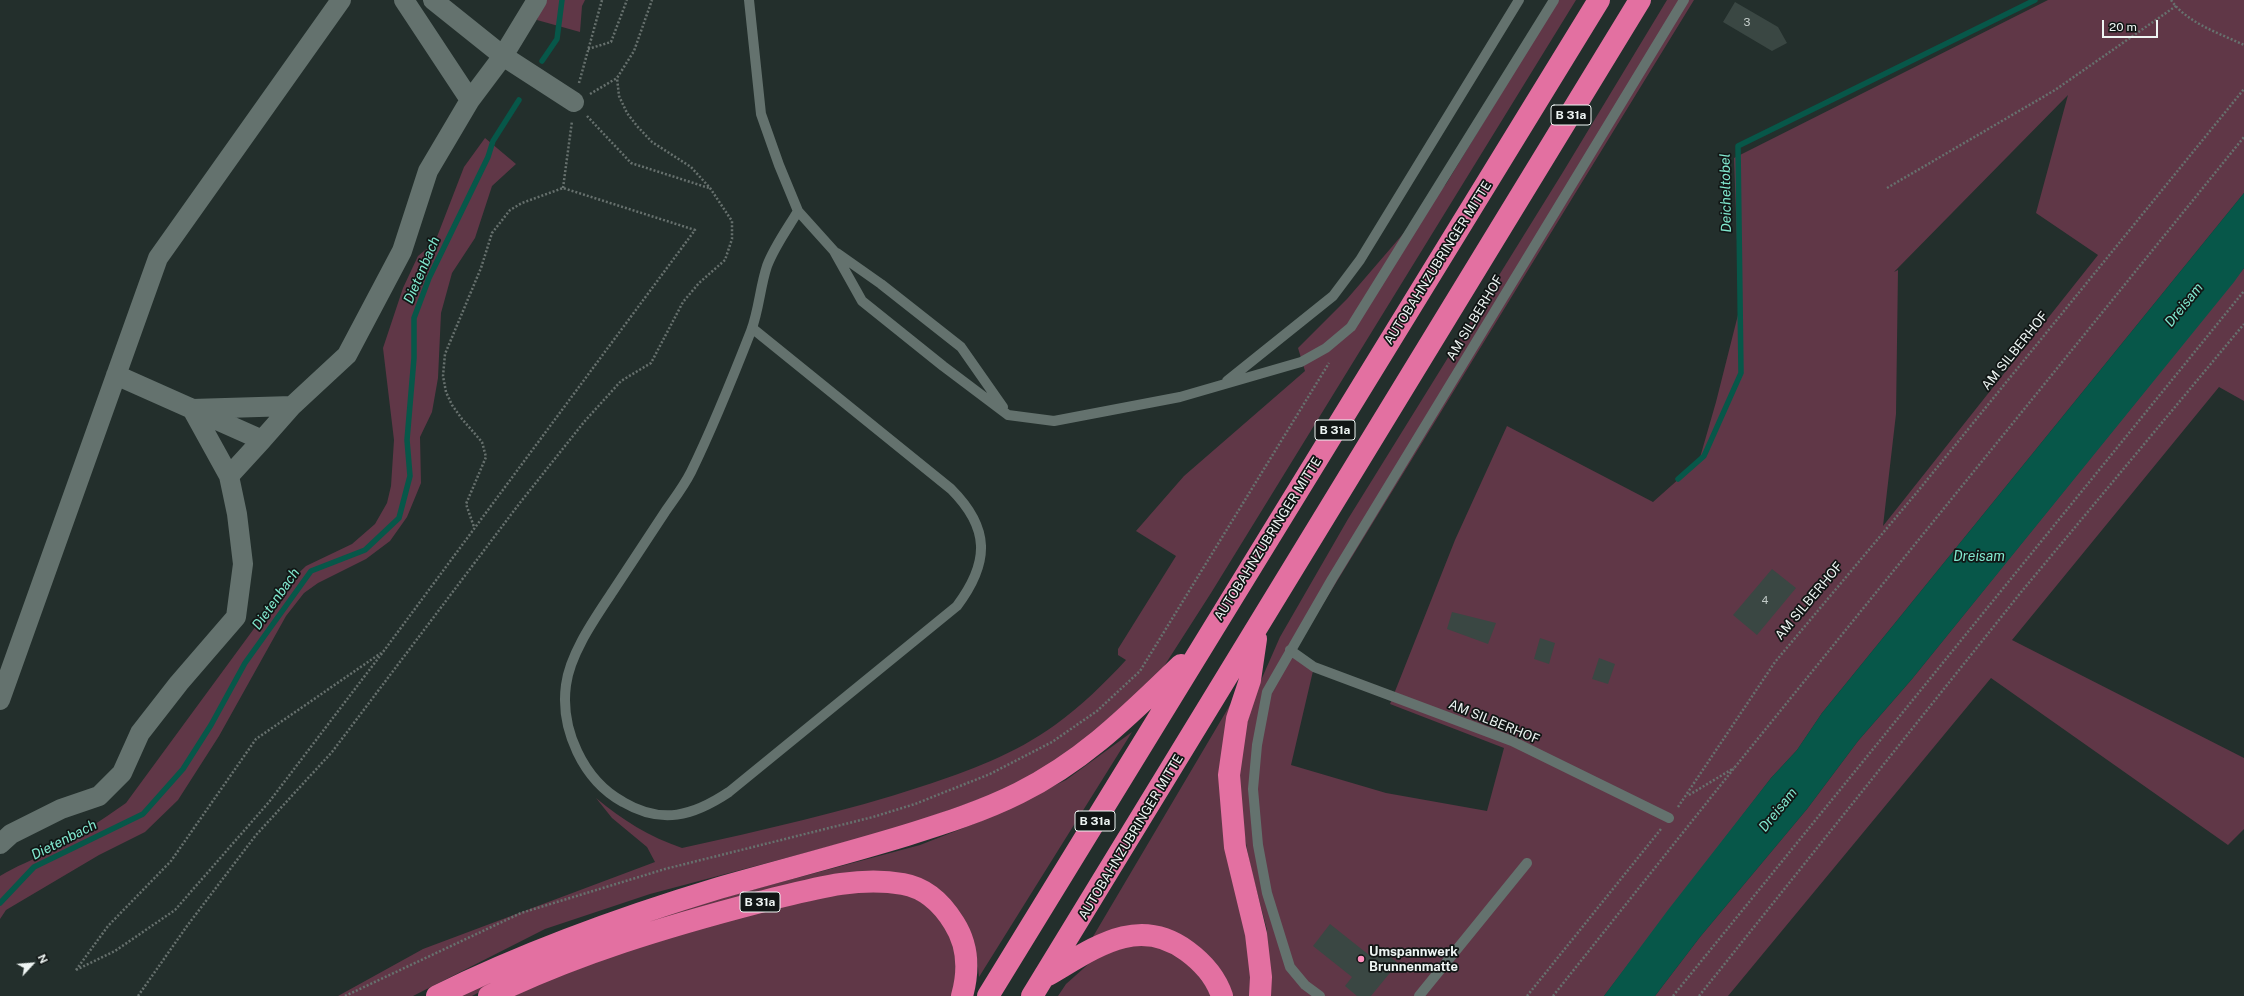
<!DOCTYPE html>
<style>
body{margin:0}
#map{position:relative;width:2244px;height:996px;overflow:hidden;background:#232f2c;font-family:"Public Sans",sans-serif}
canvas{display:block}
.north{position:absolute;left:12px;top:944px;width:40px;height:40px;-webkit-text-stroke:3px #111615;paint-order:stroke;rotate:64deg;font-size:11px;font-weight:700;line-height:16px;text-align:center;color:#eef5f3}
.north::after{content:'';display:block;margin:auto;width:14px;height:18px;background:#eef5f3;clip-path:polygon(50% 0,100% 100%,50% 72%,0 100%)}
.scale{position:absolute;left:2102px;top:20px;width:56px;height:18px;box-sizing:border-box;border:2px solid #eef5f3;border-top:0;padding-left:5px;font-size:12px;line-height:14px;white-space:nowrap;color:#eef5f3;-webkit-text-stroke:3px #111615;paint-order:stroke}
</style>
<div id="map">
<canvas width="2244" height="996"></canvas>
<div class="north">N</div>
<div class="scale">20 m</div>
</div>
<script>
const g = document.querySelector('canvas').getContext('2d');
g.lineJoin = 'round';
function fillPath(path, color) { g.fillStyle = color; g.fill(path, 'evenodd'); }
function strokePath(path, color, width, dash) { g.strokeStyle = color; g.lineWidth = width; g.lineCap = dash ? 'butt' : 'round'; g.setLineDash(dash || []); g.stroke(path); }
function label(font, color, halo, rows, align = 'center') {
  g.font = font + ' "Public Sans",sans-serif'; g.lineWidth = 3.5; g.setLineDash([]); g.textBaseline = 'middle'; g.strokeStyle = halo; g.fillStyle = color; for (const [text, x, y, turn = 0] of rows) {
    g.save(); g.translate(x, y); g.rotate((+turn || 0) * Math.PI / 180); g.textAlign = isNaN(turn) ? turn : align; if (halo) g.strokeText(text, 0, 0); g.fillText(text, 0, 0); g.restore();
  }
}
fillPath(new Path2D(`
 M544 0H585L582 6 580 32 537 20Z
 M1558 0H1576L1211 593 1161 671 1067 756 1005 790 899 828 650 894 545 929 413 996H338L423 949 655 862 647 847 612 818 596 798C622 820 650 837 682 848 763 830 844 812 923 786 969 771 1015 754 1055 725 1081 706 1104 684 1126 660L1118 655V649L1176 556 1136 531 1184 476 1305 371 1298 348 1347 299 1446 184Z
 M1667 0H1694L1291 656 1313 671 1291 765 1386 793 1487 811 1504 748 1390 704 1455 540 1507 426 1653 502 1699 461 1716 402 1742 299 1738 270 1734 158 2048 0H2244V193L1822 713 1797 750 1771 778 1604 996H1267V930L1251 869 1243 828 1238 780 1241 745 1255 694 1280 637 1348 519 1563 172ZM2068 95 2036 213 2098 255 1883 526 1896 414 1898 270 1894 272Z
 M485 138 516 164 492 186 475 238 452 273 441 313 438 378 432 412 420 437 421 483 407 517 390 541 366 559 318 583 304 593 286 616 219 736 178 800 145 832 99 855 6 910 0 919V876C16 866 33 860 50 851 76 836 101 821 126 803L286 585 306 566 352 544 375 524 387 503 391 486 394 440 383 348 403 288 418 256 435 242 464 167Z
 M2244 268V401L2219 387 2012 640 2244 758V829L2228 845 1991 678 1728 996H1655L1700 937 1807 809 1858 741 1912 679Z
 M1230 705 1252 996H1231L1202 950 1091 940Z
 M1132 732 979 977 977 958 972 939 882 874 487 988 472 996H457L551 953 703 903 920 845 979 822 1066 780Z
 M860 891 907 894 925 905 943 920 957 944V996H513L543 982 653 941 823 895Z
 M1155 945 1184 957 1213 996H1058L1066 984 1093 960 1125 946Z`), '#603747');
fillPath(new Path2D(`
 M2244 193V268L2234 282 1912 679 1858 741 1807 809 1700 937 1655 996H1604L1668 910 1771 778 1797 750 1822 713Z`), '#075749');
strokePath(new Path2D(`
 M542 61 557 39 562 0
 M1678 479 1704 456 1741 373 1738 146 2035 0
 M0 903 34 867 143 814 183 769 211 725 245 663 311 571 365 550 399 518 410 476 407 440 414 358V318L429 278 488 157 493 141 519 100`), '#075749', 5.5);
fillPath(new Path2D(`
 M1735 2 1778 27 1787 43 1772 51 1723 22Z
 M1772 569 1796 588 1757 635 1733 615Z
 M1452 612 1496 623 1488 644 1447 629Z
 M1540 638 1555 643 1549 664 1534 659Z
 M1599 658 1615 664 1608 684 1592 679Z
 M1330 924 1369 955 1376 946 1398 963 1371 996H1357L1345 986 1352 977 1313 946Z`), '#3a4743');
strokePath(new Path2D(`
 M2171 0C2187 23 2219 33 2244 45
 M588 49 611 42 627 0
 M579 83 602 0
 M590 94 617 78 634 51 652 0
 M587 116 631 163 709 188
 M563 188 572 121
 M1887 188 2055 90 2176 6
 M1689 795 1734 768
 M1678 807 1775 662 1918 491 2244 89
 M76 970 115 951 175 910 269 802 383 652 695 230 563 188 522 203 510 210 492 233 481 268 445 354 443 376 446 392 452 405 462 419 482 442 486 457 466 504 474 527
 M76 970 108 926 171 861 256 739 381 653
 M138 996 187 926 256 835 332 752 519 504 584 422 621 381 651 363 683 302 699 283 725 260 732 239V221L710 188 691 167 652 142 637 126 627 113 619 96 617 78
 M345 996 521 913 665 869 873 817 915 804 990 774 1052 742 1097 711 1140 671 1329 363
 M1527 996 1661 829
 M1553 996 1735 767 2244 137
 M1673 996 2244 291
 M1699 996 2022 591 2244 324`), '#67716e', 2.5, [2, 2]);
strokePath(new Path2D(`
 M749 0 761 114 779 165 798 211 834 251 862 301 943 366 1008 415 1054 421 1180 397 1301 362 1326 348 1351 327 1554 0
 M837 253 881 284 961 347 1003 407
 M752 328 951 489C990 528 990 562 957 606L729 792C693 816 662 825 623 802 583 780 560 729 566 685 570 653 596 617 613 591 631 564 648 538 665 512 674 499 684 486 691 472 713 427 733 377 751 331 759 310 760 287 767 266 774 247 788 228 798 211
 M1227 381 1333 296 1360 260 1519 0
 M1290 650 1314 667 1512 741 1669 818
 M1320 996 1305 985 1290 967 1267 893 1258 845 1253 789 1257 745 1267 692 1332 579 1684 0
 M1419 996 1527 863`), '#64726e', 10);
strokePath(new Path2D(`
 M404 0 470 100
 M433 0 503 56 574 102
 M116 375 262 440 229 476 192 409 292 406 262 440
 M292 406 347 355 402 251 428 171 470 100 503 56 537 0
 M0 700 158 258 341 0
 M0 844 11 834 61 809 99 796 122 773 140 733 179 683 236 617 243 564 237 514 229 476`), '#64726e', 20);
strokePath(new Path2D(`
 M1256 639 1250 680 1237 719 1229 775 1235 847 1256 934 1261 977 1260 996
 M1048 975C1093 949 1137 914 1187 951 1202 962 1216 978 1222 996
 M437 996C528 951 623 917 719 888 782 870 845 854 907 835 945 823 983 811 1019 793 1085 760 1129 715 1181 665
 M489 996C574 954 668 926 760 902 806 891 855 875 903 884 926 888 943 905 954 923 968 945 969 971 962 996
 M988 996 1599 0
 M1032 996 1640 0`), '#e370a1', 22);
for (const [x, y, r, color] of [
 [1361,959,4,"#fe8ebc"]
]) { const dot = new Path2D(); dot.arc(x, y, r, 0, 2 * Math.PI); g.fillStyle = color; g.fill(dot); strokePath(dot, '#111615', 1.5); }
label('11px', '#c1cac7', null, [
 ["3",1747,23],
 ["4",1765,601]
]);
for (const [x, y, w] of [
 [1571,115,40],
 [1335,430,40],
 [1095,821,40],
 [760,902,40]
]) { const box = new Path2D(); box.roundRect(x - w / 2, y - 10, w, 20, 3); g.fillStyle = '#111615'; g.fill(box); strokePath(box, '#eef5f3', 1); }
label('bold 12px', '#eef5f3', null, [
 ["B 31a",1571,115],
 ["B 31a",1335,430],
 ["B 31a",1095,821],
 ["B 31a",760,902]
]);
label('13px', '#eef5f3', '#111615', [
 ["AUTOBAHNZUBRINGER MITTE",1438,263,-58],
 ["AM SILBERHOF",1475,318,-59],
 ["AM SILBERHOF",2015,351,-51],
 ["AUTOBAHNZUBRINGER MITTE",1268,539,-58],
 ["AM SILBERHOF",1809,601,-50],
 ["AM SILBERHOF",1494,722,22],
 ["AUTOBAHNZUBRINGER MITTE",1131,837,-59]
]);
label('bold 13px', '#eef5f3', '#111615', [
 ["Umspannwerk",1369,952],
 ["Brunnenmatte",1369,967]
], 'left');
label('italic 14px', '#81e8cf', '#111615', [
 ["Deicheltobel",1726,193,-91],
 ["Dietenbach",422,270,-67],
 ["Dreisam",2184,305,-51],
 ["Dreisam",1979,557],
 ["Dietenbach",276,599,-55],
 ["Dreisam",1778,810,-51],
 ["Dietenbach",64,840,-27]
]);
</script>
